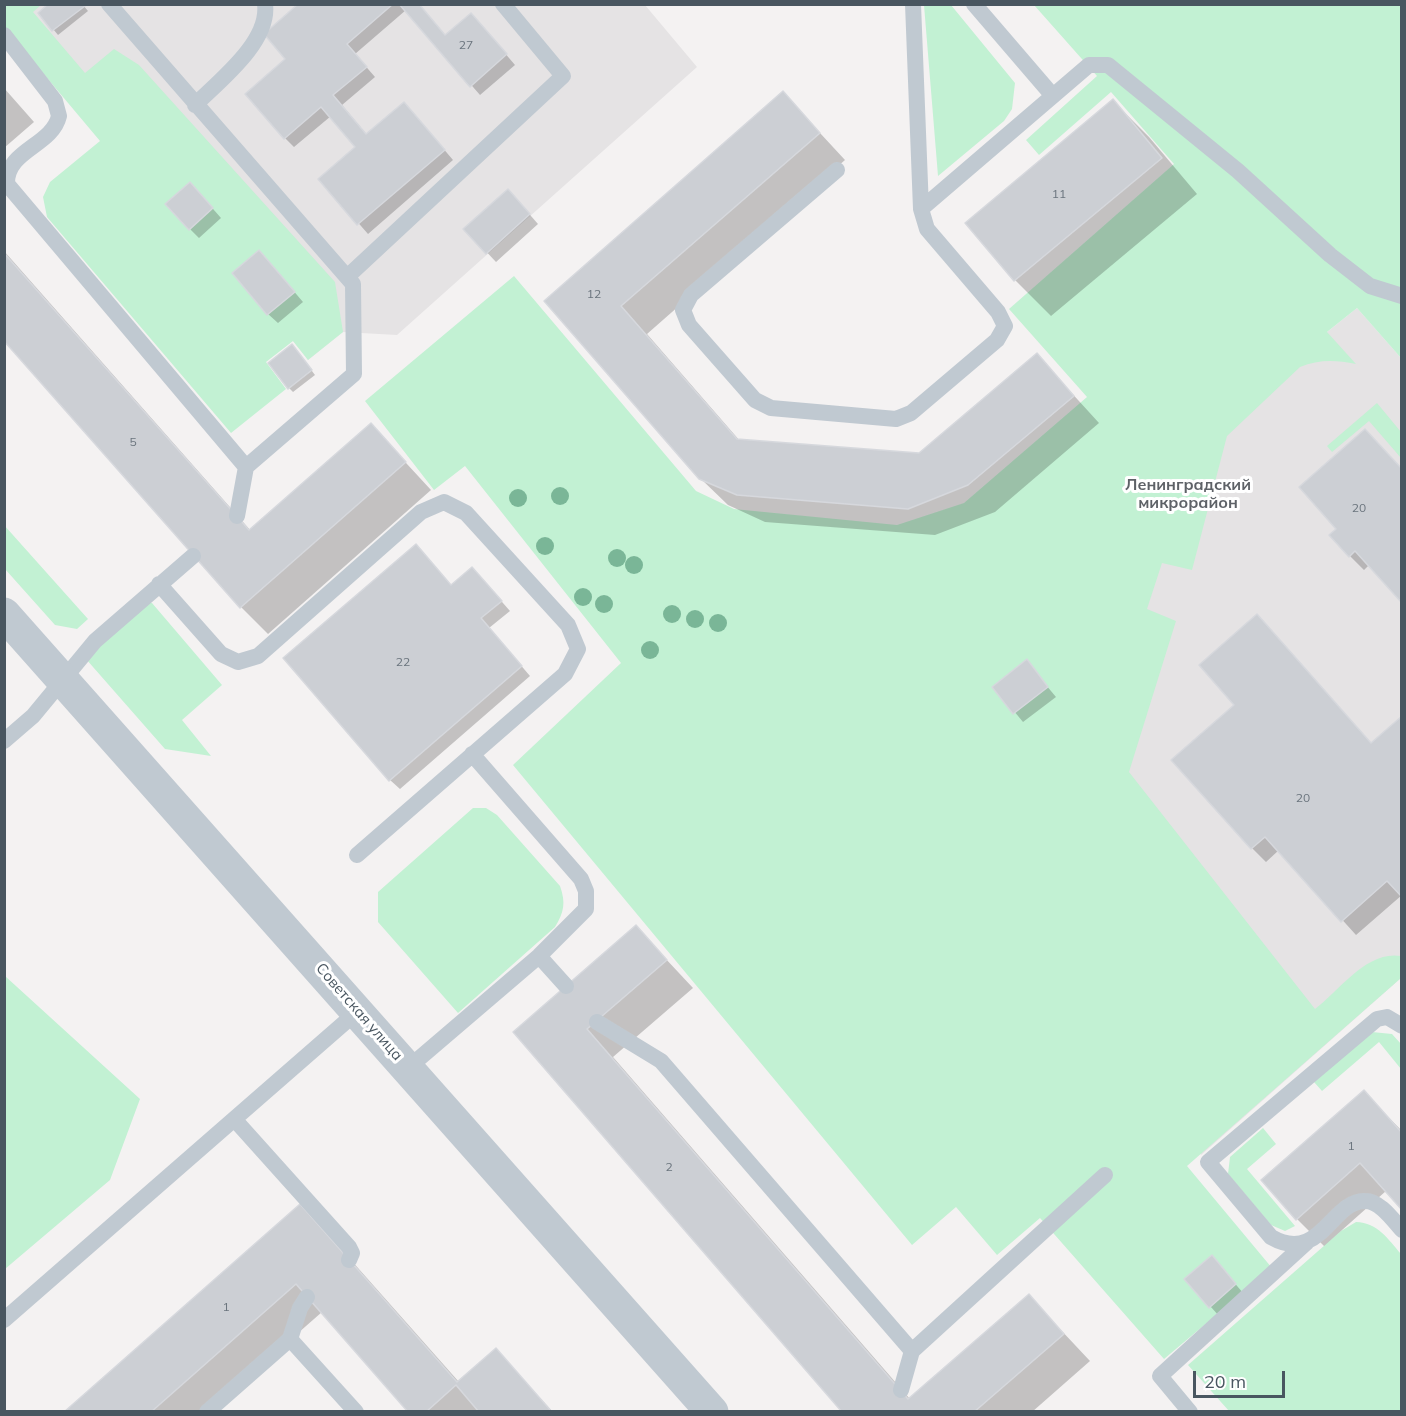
<!DOCTYPE html>
<meta charset="utf-8">
<style>
body{margin:0}
#map{position:relative;width:1406px;height:1416px;overflow:hidden;background:#f4f2f2;font-family:Mulish,sans-serif}
canvas{display:block}
.frame{position:absolute;inset:0;border:6px solid #495660;pointer-events:none}
.scale{position:absolute;left:1193px;top:1371px;width:92px;height:27px;box-sizing:border-box;border:3px solid #495660;border-top:0;padding-left:8px;font-size:18px;line-height:21px;white-space:nowrap;color:#495660;-webkit-text-stroke:4px #fff;paint-order:stroke}
</style>
<div id="map">
<canvas width="1406" height="1416"></canvas>
<div class="frame"></div>
<div class="scale">20 m</div>
</div>
<script>
const g = document.querySelector('canvas').getContext('2d');
g.lineJoin = 'round';
function fillPath(path, color) { g.fillStyle = color; g.fill(path, 'evenodd'); }
function strokePath(path, color, width, dash) { g.strokeStyle = color; g.lineWidth = width; g.lineCap = dash ? 'butt' : 'round'; g.setLineDash(dash || []); g.stroke(path); }
function label(font, color, halo, rows, align = 'center') {
  g.font = font + ' Mulish,sans-serif'; g.lineWidth = 6; g.setLineDash([]); g.textBaseline = 'middle'; g.strokeStyle = halo; g.fillStyle = color; for (const [text, x, y, turn = 0] of rows) {
    g.save(); g.translate(x, y); g.rotate((+turn || 0) * Math.PI / 180); g.textAlign = isNaN(turn) ? turn : align; if (halo) g.strokeText(text, 0, 0); g.fillText(text, 0, 0); g.restore();
  }
}
fillPath(new Path2D(`
 M11 4 645 5 697 67 397 335 343 332 308 360 278 322 267 331 4 10Z
 M1357 308 1401 358V978L1201 1155 988 605Z`), '#e5e3e4');
fillPath(new Path2D(`
 M4 5H41L33 12 85 73 114 49 139 65 335 282 343 332 308 360 293 341 266 362 286 389 231 433 47 217 43 197 50 182 100 141 5 28ZM190 182 213 208 189 230 165 204ZM259 250 294 291 267 314 232 273Z
 M924 5H951L1015 83 1012 109 1004 121 938 176Z
 M1034 5H1401V358L1357 308 1327 332 1356 364C1336 360 1319 359 1300 367L1227 436 1192 570 1162 563 1147 609 1176 621 1129 772 1315 1009C1340 990 1367 950 1401 956V978L1187 1166 1272 1268 1164 1359 1040 1218 997 1255 956 1207 912 1245 513 765 621 663 465 466 434 490 365 401 514 276 696 491 734 509 897 525 964 503 1087 397 1009 309 1174 164 1111 92 1039 155 1026 140 1097 76Z
 M1377 403 1401 432V458L1369 421 1332 452 1327 446Z
 M4 525 88 619 77 629 55 625 5 569Z
 M131 603H152L222 685 182 720 211 756 165 749 86 659Z
 M473 808H486L497 815 560 886C566 903 564 912 555 927L458 1013 378 922V892Z
 M5 976 140 1099 110 1180 5 1269Z
 M1372 1032 1392 1034 1401 1044V1069L1379 1042 1322 1091 1314 1082Z
 M1263 1128 1276 1144 1247 1169 1295 1226 1285 1231 1271 1225 1228 1174 1230 1157Z
 M1356 1222C1378 1223 1388 1239 1401 1254V1411H1229L1188 1365 1341 1231Z`), '#c2f1d3');
fillPath(new Path2D(`
 M82 4 88 11 58 35 40 13Z
 M300 4H418L446 37 480 24 515 65 480 95 406 10 355 54 375 77 342 105 367 135 413 113 453 160 368 234 320 179 357 147 331 116 294 147 285 138 287 60Z
 M4 88 34 122 4 148Z
 M783 93 845 160 647 334 740 441 920 455 1037 355 1099 423 995 512 935 535 765 522 728 505 700 478 546 302Z
 M1113 101 1149 137 1197 194 1051 316 1015 280 967 223Z
 M199 193 221 218 199 238 190 229Z
 M517 200 538 224 496 262 465 229Z
 M4 251 251 531 371 425 431 490 268 634 241 607 4 339Z
 M268 261 303 302 278 323 268 314Z
 M296 350 315 375 293 392 289 388Z
 M1402 470 1369 565 1364 570 1350 556Z
 M481 578 510 611 489 628 530 676 400 789 390 780 452 586Z
 M1026 661 1056 697 1023 722 994 687Z
 M1371 745 1402 895 1356 935 1279 850 1266 862 1252 848Z
 M636 927 693 988 613 1057 910 1399 1029 1296 1090 1361 1032 1412H844L515 1032Z
 M1364 1092 1402 1131V1208L1386 1191 1324 1246 1297 1219Z
 M327 1233 459 1382 496 1350 553 1412H410L322 1312 208 1412H67Z
 M1212 1257 1244 1294 1219 1316 1186 1279Z`), '#0003');
const building = new Path2D(`
 M48 4H83L85 6 52 31 38 13Z
 M298 4H393L347 44 367 67 333 95 366 134 404 102 445 150 357 225 318 179 355 147 321 107 284 139 245 94 285 59 264 34Z
 M399 4H419L445 35 471 13 507 54 470 87Z
 M783 91 820 133 621 306 737 439 919 453 1037 353 1074 396 968 485 908 509 737 495 699 479 544 301Z
 M1113 99 1162 158 1014 281 965 223Z
 M190 182 213 208 189 230 165 204Z
 M508 189 530 214 486 254 463 229Z
 M259 250 295 292 267 315 232 273Z
 M4 253 249 530 371 423 406 462 240 608 4 341Z
 M292 344 312 370 288 389 268 363Z
 M1365 429 1402 469V603L1355 551 1349 557 1329 535 1336 529 1299 487Z
 M416 544 451 585 472 567 502 601 481 618 522 666 389 781 283 658Z
 M1257 614 1371 743 1402 716V897L1387 881 1341 922 1265 837 1251 849 1171 760 1234 705 1199 665Z
 M1027 659 1048 687 1013 714 992 687Z
 M636 925 667 960 587 1029 908 1399 1029 1294 1064 1334 974 1412H842L513 1032Z
 M1364 1090 1402 1133V1210L1360 1163 1296 1220 1261 1180Z
 M300 1204 457 1382 496 1348 552 1412H479L456 1385 426 1412H408L296 1284 151 1412H64Z
 M1212 1255 1236 1284 1209 1308 1184 1279Z`);
fillPath(building, '#cccfd4');
strokePath(building, '#d6d8dd', 1.5);
strokePath(new Path2D(`
 M109 4 353 284 354 374 246 467 237 516
 M974 4 1053 96
 M4 35 55 101 59 116C52 146 6 150 7 184L246 467
 M195 105C219 81 270 42 265 4
 M837 170 691 295 683 310 689 325 755 400 771 408 896 419 911 413 997 340 1005 326 998 312 927 229 921 209 913 4
 M921 209 1089 65H1108L1238 171 1330 255 1370 286 1402 296
 M347 277 563 76 503 4
 M159 584 221 654 238 662 258 656 421 512 444 502 466 513 568 625 578 649 565 674 357 855
 M4 741 33 716 95 641 193 556
 M539 956 566 986
 M597 1022 661 1061 912 1351
 M1402 1026 1387 1017 1377 1019 1208 1162 1271 1237C1320 1265 1332 1200 1365 1201 1380 1201 1393 1220 1402 1230
 M408 1068 539 956 586 909V891L581 879 472 754
 M235 1120 349 1247 352 1253 349 1260
 M4 1320 358 1011
 M290 1339 300 1308 307 1297
 M901 1390 912 1351 1105 1175
 M207 1412 290 1339 356 1412
 M1190 1412 1160 1376 1307 1242`), '#c0c9d1', 16);
strokePath(new Path2D(`
 M4 614 712 1412`), '#c0c9d1', 33);
g.fillStyle = '#7ab697';
for (const [x, y] of [
 [560,496],
 [518,498],
 [545,546],
 [617,558],
 [634,565],
 [583,597],
 [604,604],
 [672,614],
 [695,619],
 [718,623],
 [650,650]
]) { g.beginPath(); g.arc(x, y, 9, 0, 2 * Math.PI); g.fill(); }
label('12px', '#6a747d', null, [
 ["27",466,45],
 ["11",1059,194],
 ["12",594,294],
 ["5",133,442],
 ["20",1359,508],
 ["22",403,662],
 ["20",1303,798],
 ["1",1351,1146],
 ["2",669,1167],
 ["1",226,1307]
]);
label('15px', '#495660', '#fff', [
 ["Советская улица",359,1012,49]
]);
label('bold 16px', '#5e6267', '#fff', [
 ["Ленинградский",1188,485],
 ["микрорайон",1188,503]
]);
</script>
